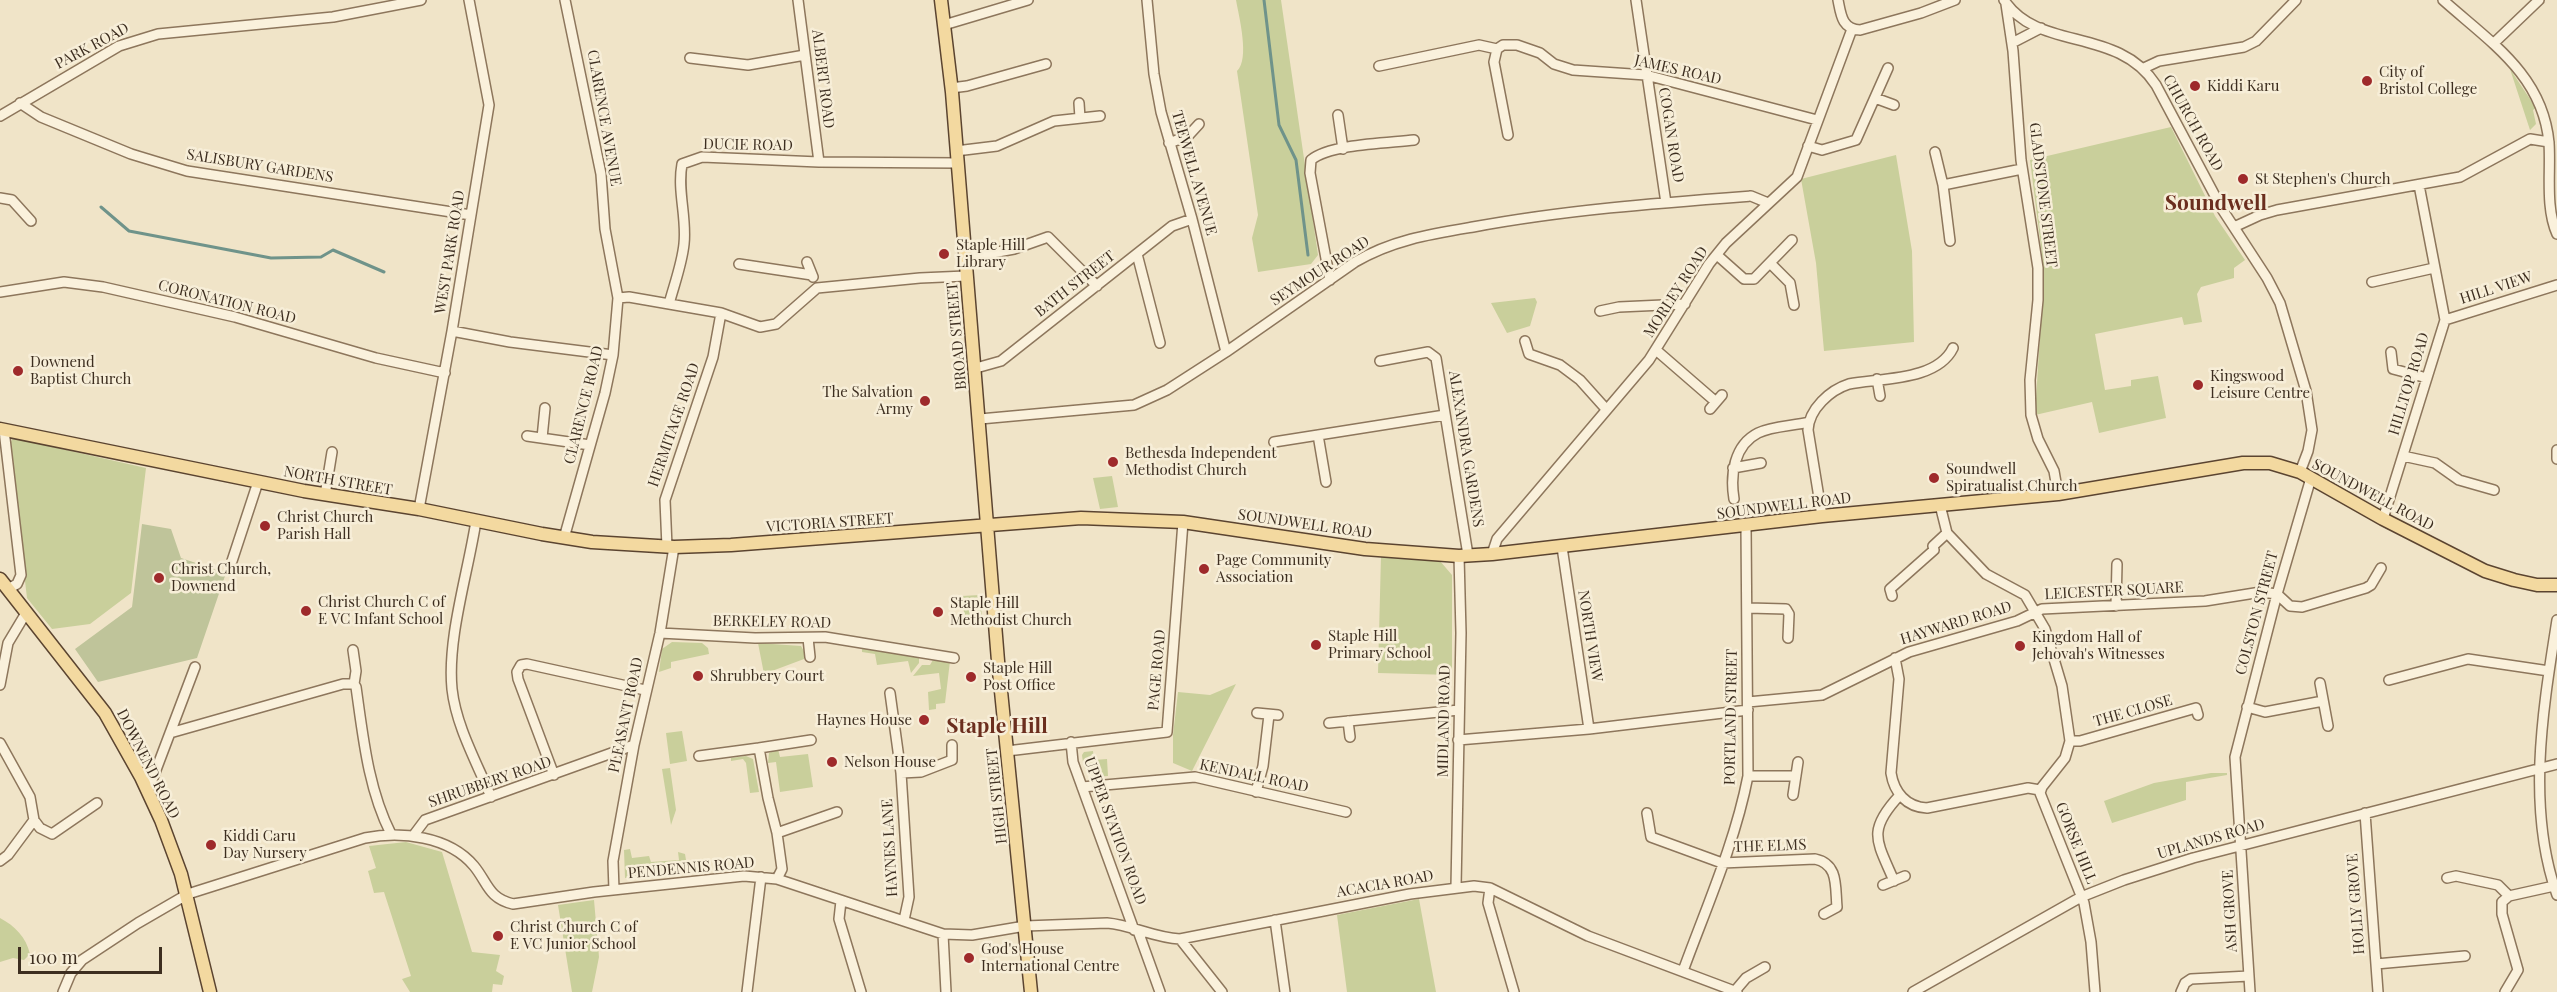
<!DOCTYPE html>
<style>
body{margin:0}
#map{position:relative;width:2557px;height:992px;overflow:hidden;background:#f0e4c8;font-family:"Playfair Display",serif}
canvas{display:block}
.scale{position:absolute;left:18px;top:947px;width:144px;height:27px;box-sizing:border-box;border:3px solid #3d2e20;border-top:0;padding-left:8px;font-size:18px;line-height:21px;white-space:nowrap;color:#3d2e20;-webkit-text-stroke:4px #f7eed8;paint-order:stroke}
</style>
<div id="map">
<canvas width="2557" height="992"></canvas>
<div class="scale">100 m</div>
</div>
<script>
const g = document.querySelector('canvas').getContext('2d');
g.lineJoin = 'round';
function fillPath(path, color) { g.fillStyle = color; g.fill(path, 'evenodd'); }
function strokePath(path, color, width, dash) { g.strokeStyle = color; g.lineWidth = width; g.lineCap = dash ? 'butt' : 'round'; g.setLineDash(dash || []); g.stroke(path); }
function label(font, color, halo, rows, align = 'center') {
  g.font = font + ' "Playfair Display",serif'; g.lineWidth = 5; g.setLineDash([]); g.textBaseline = 'middle'; g.strokeStyle = halo; g.fillStyle = color; for (const [text, x, y, turn = 0] of rows) {
    g.save(); g.translate(x, y); g.rotate((+turn || 0) * Math.PI / 180); g.textAlign = isNaN(turn) ? turn : align; if (halo) g.strokeText(text, 0, 0); g.fillText(text, 0, 0); g.restore();
  }
}
fillPath(new Path2D(`
 M1236 0H1281L1318 255 1311 264 1258 272 1252 238 1258 215 1237 71C1250 59 1239 17 1236 0Z
 M2510 69 2536 108 2533 110 2536 124 2530 130Z
 M2171 127 2215 216 2245 260 2234 268V278L2201 287 2197 294 2202 322 2184 325 2182 317 2095 334 2105 390 2131 386V380L2158 376 2166 418 2099 433 2092 402 2035 415 2044 271 2030 160Z
 M1896 155 1912 251 1914 342 1824 351 1816 263 1801 179Z
 M1535 298 1537 302 1530 326 1507 333 1491 303Z
 M13 438 146 468 131 593 90 624 52 629 27 598 9 445Z
 M1112 476 1118 507 1100 509 1093 478Z
 M1381 556 1440 561 1452 575V675L1378 673Z
 M980 595 982 618 965 620 962 596Z
 M672 642 702 643 708 648 709 654 671 662V668L659 672 662 649Z
 M758 643 801 646 806 655 804 659 764 674Z
 M862 646 916 655 919 658V663L911 673 908 661 877 665 875 654 862 652Z
 M934 658 950 661 945 703 936 704V709L929 710 928 692 941 689 939 673 913 676 922 665H930Z
 M1236 684 1192 771 1173 763V735L1178 692 1210 695Z
 M682 731 687 761 670 764 666 733Z
 M778 749 780 757 808 754 813 787 780 792 776 762 768 763 769 753Z
 M1093 751 1094 760 1107 759 1108 776C1091 778 1084 774 1082 755L1084 752Z
 M746 756 753 759 759 792 750 793 746 763 743 759 731 761V758Z
 M670 768 676 810 671 825 662 769Z
 M2211 773H2227V775L2186 782V800L2112 823 2104 801 2154 783Z
 M406 842 442 852 472 952 500 955 496 971 504 976 502 985 493 984 492 992H410L402 979 411 976 384 892 374 893 368 871 376 868 369 846Z
 M630 849 632 858 649 856 651 862 679 860 678 852 685 854 687 866 685 872 678 875 625 878 624 850Z
 M1419 899 1436 992H1347L1337 915Z
 M594 900 599 957 592 992H572L558 905Z
 M0 918C15 926 26 937 30 954L24 960 13 958 0 962Z`), '#c9cf9b');
fillPath(new Path2D(`
 M142 524 171 529 181 558 226 573 197 658 98 682 75 649 132 607Z`), '#bfc49a');
strokePath(new Path2D(`
 M1264 0 1279 125 1296 160 1308 255
 M101 207 129 231 271 258 321 257 333 250 384 272`), '#6f938a', 3);
const minor = new Path2D(`
 M798 0 819 162
 M1147 0 1154 74 1161 112 1192 219 1226 352
 M1636 0 1666 203
 M1838 0C1841 15 1842 29 1860 30L1921 13 1955 0
 M2004 0C2038 52 2118 26 2156 85L2222 209 2267 278 2280 303 2306 391 2312 430 2308 451 2300 472
 M2443 0C2490 42 2543 75 2549 143 2551 172 2545 207 2557 234
 M2006 4 2013 51 2021 160 2038 268V300L2030 380 2031 415 2038 439 2054 471 2058 494
 M944 25 1028 0
 M2012 43 2041 28
 M2494 43 2539 0
 M1497 49 1494 62 1508 135
 M690 58 748 65 805 55
 M1379 66 1479 45 1497 49 1503 45H1517L1540 53 1554 64 1573 70 1646 75 1817 120
 M2144 68 2159 61 2244 47 2256 41 2296 0
 M951 88 967 86 1046 64
 M1875 98 1894 105
 M20 103 41 117 131 154 187 171 471 215
 M1079 103 1080 118
 M1338 115 1343 149
 M0 116 119 46 158 34 333 17 421 0
 M1169 143 1188 136 1199 124
 M1808 146 1822 150 1856 140 1888 68
 M956 151 997 146 1054 121 1100 116
 M1935 152 1943 185
 M0 198 12 200 31 221
 M2234 227 2260 215 2277 210 2460 177 2530 139 2549 142
 M1950 241 1943 185 2022 169
 M1137 254 1160 343
 M1717 255 1744 279H1754L1792 240
 M965 258 1014 249 1048 237 1097 286
 M807 262 813 277
 M1770 263 1790 283 1794 305
 M739 264 812 275
 M1330 280 1310 173 1311 160C1330 144 1388 143 1414 140
 M2372 282 2434 268
 M0 292 64 282 103 287 235 317 376 358 445 373
 M618 298 629 297 721 313 760 327 776 324 817 288 920 278 966 276
 M669 304C674 285 682 264 684 244 687 217 677 191 682 164L702 157 819 162 957 163
 M1600 311 1619 307 1685 304
 M2445 320 2557 285
 M452 331 510 342 613 355
 M1525 341 1529 354 1560 365 1580 380 1606 409
 M1656 350 1716 402
 M2391 352 2393 369 2427 378
 M1380 361 1428 352 1436 358 1468 555
 M976 368 1001 361 1172 226 1192 219
 M1877 379 1880 396
 M1710 409 1722 395
 M980 419 1134 405 1167 390 1226 352 1355 262C1392 240 1431 234 1473 227 1564 210 1658 203 1751 196L1768 203
 M4 430 21 575 17 584 8 589
 M1318 435 1326 482
 M527 436 590 445
 M542 438 545 408
 M1274 442 1445 415
 M2557 450V459
 M2403 456 2435 463 2459 480 2494 490
 M1733 468 1761 463
 M325 495 332 452
 M1734 499C1730 475 1734 445 1758 433 1772 426 1793 426 1809 422
 M1940 505 1947 533 1986 574 2025 595 2045 629 2062 686 2070 741 2065 758 2042 787 2040 793 2084 903 2091 942 2095 992
 M419 509 452 331 489 105 469 0
 M1822 516 1808 430C1809 409 1830 390 1849 384 1881 378 1937 381 1953 348
 M2383 519 2445 320 2419 185
 M476 521C468 573 447 638 452 689 456 726 477 763 491 797
 M564 538 605 393 613 355 618 298 605 229 601 174 565 0
 M667 547 665 500 713 357 721 313
 M1562 547 1589 729
 M1492 554 1497 539 1649 360 1709 264 1726 243 1797 177 1852 29
 M232 561 258 482
 M1892 596 1890 589 1934 550 1933 546 1947 533
 M2116 606 2117 564
 M1748 608 1786 609 1789 614 1788 638
 M2557 620C2543 709 2526 807 2557 895
 M660 633 755 638 825 637 954 658
 M808 638 810 657
 M353 650 356 671 354 684
 M1895 658 1899 679 1891 773C1894 792 1906 807 1927 808L2028 788 2040 790
 M2389 680 2468 659 2549 671
 M2320 683 2328 726
 M0 685 8 643 26 613
 M890 693 901 773
 M1748 702 1822 695 1909 652 2017 621 2042 609 2205 601 2261 592 2277 594 2290 606 2302 607 2366 588 2371 585 2381 568
 M2247 707 2265 712 2323 701
 M1257 713 1278 715
 M1348 721 1350 737
 M1329 723 1459 710
 M170 733 343 684H354L356 687C363 736 368 789 391 834
 M1458 740 1589 729 1748 710
 M2070 741H2080L2196 708 2198 715
 M1071 742 1073 762 1134 930
 M0 743 30 797 34 820 40 828 52 834 97 803
 M759 748 811 740
 M1007 751 1167 732 1183 522
 M699 756 759 748 768 798 777 833
 M554 775 518 679 517 672 521 665 527 664 645 690
 M1748 776H1796
 M1082 787 1195 777 1346 812
 M148 791 195 667
 M1256 792 1263 766 1269 715
 M1793 795 1798 762
 M1647 813 1651 837 1722 863 1815 859C1839 864 1835 887 1837 907L1824 914
 M2365 813 2378 992
 M413 836 425 820 634 745
 M0 861 8 855 34 820
 M2447 878 2456 876 2498 885 2509 896
 M777 879 782 869 777 833 837 812
 M1894 881C1877 841 1866 831 1900 795
 M1883 885 1905 876
 M1456 887 1461 633 1459 556
 M1490 888 1488 903 1514 992
 M614 890 613 861 634 745 660 633 674 547
 M841 901 839 919 861 992
 M904 920 909 897 901 773 921 772 952 760V745
 M1275 920 1285 992
 M1138 931 1160 992
 M943 934 946 992
 M1180 939 1222 992
 M2376 964 2465 956
 M1683 971C1706 908 1735 843 1748 776L1746 526
 M1735 991 1746 978 1765 967
 M63 992 71 973 82 960 138 923 188 894 365 838C401 831 449 836 474 866 488 883 488 898 513 904L594 892 744 876 777 879 943 934 972 935 1025 926 1107 923C1132 925 1154 938 1180 939L1410 894 1474 886 1490 888 1588 936 1737 992
 M747 992 761 877
 M1913 992 2081 897 2124 880 2193 858 2557 764
 M2181 992 2185 983 2191 979 2249 976
 M2250 992 2235 757 2277 594 2311 478
 M2505 992 2518 970 2502 914V902L2509 896 2554 886`);
const major = new Path2D(`
 M941 0 952 92 998 661 1031 992
 M0 429 304 491 419 509 542 534 592 542 674 547 731 545 1081 518 1183 522 1365 549 1459 556 1492 554 1822 516 2058 494 2243 463H2270L2300 472 2383 519 2485 571 2514 580 2537 585H2557
 M0 579 105 713 141 777 161 820 181 874 210 992`);
strokePath(minor, '#8d765c', 12);
strokePath(major, '#5b4430', 15);
strokePath(minor, '#faf1dc', 9);
strokePath(major, '#f3d9a0', 12);
for (const [x, y, r, color] of [
 [2367,81,6,"#9e2a2b"],
 [2195,86,6,"#9e2a2b"],
 [2243,179,6,"#9e2a2b"],
 [944,254,6,"#9e2a2b"],
 [18,371,6,"#9e2a2b"],
 [2198,385,6,"#9e2a2b"],
 [925,401,6,"#9e2a2b"],
 [1113,462,6,"#9e2a2b"],
 [1934,478,6,"#9e2a2b"],
 [265,526,6,"#9e2a2b"],
 [1204,569,6,"#9e2a2b"],
 [159,578,6,"#9e2a2b"],
 [306,611,6,"#9e2a2b"],
 [938,612,6,"#9e2a2b"],
 [1316,645,6,"#9e2a2b"],
 [2020,646,6,"#9e2a2b"],
 [698,676,6,"#9e2a2b"],
 [971,677,6,"#9e2a2b"],
 [924,720,6,"#9e2a2b"],
 [832,762,6,"#9e2a2b"],
 [211,845,6,"#9e2a2b"],
 [498,936,6,"#9e2a2b"],
 [969,958,6,"#9e2a2b"]
]) { const dot = new Path2D(); dot.arc(x, y, r, 0, 2 * Math.PI); g.fillStyle = color; g.fill(dot); strokePath(dot, '#f7eed8', 2); }
label('15px', '#3d2e20', '#f7eed8', [
 ["PARK ROAD",92,46,-28],
 ["JAMES ROAD",1678,70,13],
 ["ALBERT ROAD",823,79,83],
 ["CLARENCE AVENUE",604,118,80],
 ["CHURCH ROAD",2193,123,61],
 ["COGAN ROAD",1671,135,81],
 ["DUCIE ROAD",748,145,1],
 ["SALISBURY GARDENS",260,166,9],
 ["TEEWELL AVENUE",1194,173,74],
 ["GLADSTONE STREET",2043,195,83],
 ["WEST PARK ROAD",450,252,-81],
 ["SEYMOUR ROAD",1320,271,-33],
 ["BATH STREET",1075,284,-38],
 ["HILL VIEW",2496,288,-18],
 ["MORLEY ROAD",1676,292,-57],
 ["CORONATION ROAD",227,302,14],
 ["BROAD STREET",957,336,-95],
 ["HILLTOP ROAD",2409,384,-73],
 ["CLARENCE ROAD",584,405,-76],
 ["HERMITAGE ROAD",674,425,-71],
 ["ALEXANDRA GARDENS",1466,449,81],
 ["NORTH STREET",338,481,10],
 ["SOUNDWELL ROAD",2373,495,28],
 ["SOUNDWELL ROAD",1784,506,-7],
 ["VICTORIA STREET",830,523,-4],
 ["SOUNDWELL ROAD",1305,524,8],
 ["LEICESTER SQUARE",2114,591,-3],
 ["COLSTON STREET",2257,613,-75],
 ["BERKELEY ROAD",772,622,1],
 ["HAYWARD ROAD",1956,623,-17],
 ["NORTH VIEW",1590,636,81],
 ["PAGE ROAD",1157,670,-85],
 ["THE CLOSE",2133,711,-16],
 ["PLEASANT ROAD",626,715,-78],
 ["PORTLAND STREET",1731,717,-89],
 ["MIDLAND ROAD",1444,721,-89],
 ["DOWNEND ROAD",148,764,63],
 ["KENDALL ROAD",1254,776,12],
 ["SHRUBBERY ROAD",490,782,-19],
 ["HIGH STREET",997,796,-96],
 ["UPPER STATION ROAD",1115,831,70],
 ["UPLANDS ROAD",2211,839,-16],
 ["GORSE HILL",2076,843,68],
 ["THE ELMS",1770,846,-2],
 ["HAYNES LANE",890,848,-93],
 ["PENDENNIS ROAD",691,868,-5],
 ["ACACIA ROAD",1385,884,-10],
 ["HOLLY GROVE",2356,904,-94],
 ["ASH GROVE",2230,911,-93]
]);
label('15px', '#3d2e20', '#f7eed8', [
 ["City of",2379,72],
 ["Bristol College",2379,89],
 ["Kiddi Karu",2207,86],
 ["St Stephen's Church",2255,179],
 ["Staple Hill",956,245],
 ["Library",956,262],
 ["Downend",30,362],
 ["Baptist Church",30,379],
 ["Kingswood",2210,376],
 ["Leisure Centre",2210,393],
 ["The Salvation",913,392,"right"],
 ["Army",913,409,"right"],
 ["Bethesda Independent",1125,453],
 ["Methodist Church",1125,470],
 ["Soundwell",1946,469],
 ["Spiratualist Church",1946,486],
 ["Christ Church",277,517],
 ["Parish Hall",277,534],
 ["Page Community",1216,560],
 ["Association",1216,577],
 ["Christ Church,",171,569],
 ["Downend",171,586],
 ["Christ Church C of",318,602],
 ["E VC Infant School",318,619],
 ["Staple Hill",950,603],
 ["Methodist Church",950,620],
 ["Staple Hill",1328,636],
 ["Primary School",1328,653],
 ["Kingdom Hall of",2032,637],
 ["Jehovah's Witnesses",2032,654],
 ["Staple Hill",983,668],
 ["Post Office",983,685],
 ["Shrubbery Court",710,676],
 ["Haynes House",912,720,"right"],
 ["Nelson House",844,762],
 ["Kiddi Caru",223,836],
 ["Day Nursery",223,853],
 ["Christ Church C of",510,927],
 ["E VC Junior School",510,944],
 ["God's House",981,949],
 ["International Centre",981,966]
], 'left');
label('bold 21px', '#6b2e1e', '#f7eed8', [
 ["Soundwell",2216,203],
 ["Staple Hill",997,726]
]);
</script>
